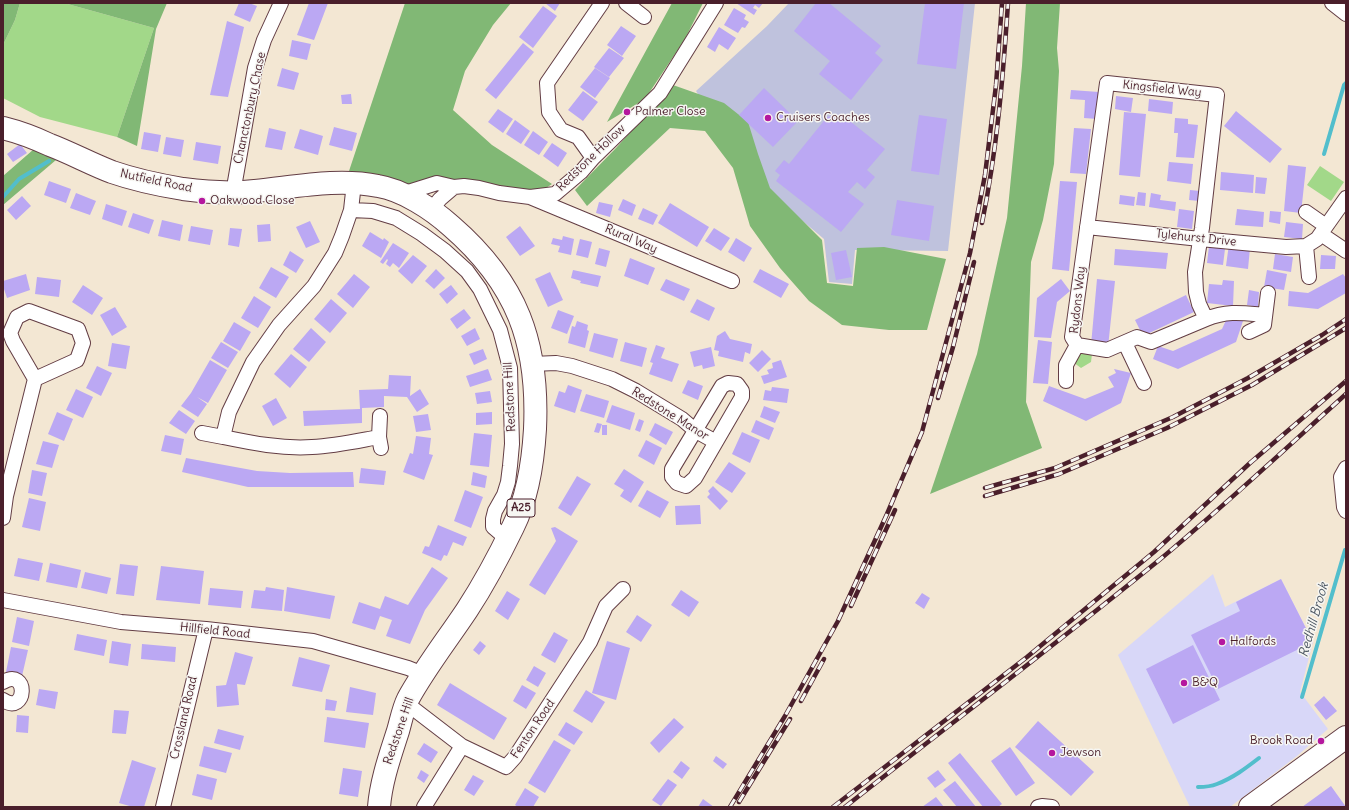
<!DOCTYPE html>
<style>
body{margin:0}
#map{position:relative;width:1349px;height:810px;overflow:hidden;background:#f3e7d3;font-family:Delius,sans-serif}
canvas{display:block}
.frame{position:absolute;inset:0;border:4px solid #4a1f2b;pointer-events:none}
</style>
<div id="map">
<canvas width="1349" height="810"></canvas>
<div class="frame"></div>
</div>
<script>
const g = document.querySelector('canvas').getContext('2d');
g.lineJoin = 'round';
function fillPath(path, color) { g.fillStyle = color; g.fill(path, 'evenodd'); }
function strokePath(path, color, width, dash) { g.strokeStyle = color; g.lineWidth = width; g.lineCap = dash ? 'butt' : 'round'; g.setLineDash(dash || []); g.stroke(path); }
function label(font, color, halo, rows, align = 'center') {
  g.font = font + ' Delius,sans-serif'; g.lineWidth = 3; g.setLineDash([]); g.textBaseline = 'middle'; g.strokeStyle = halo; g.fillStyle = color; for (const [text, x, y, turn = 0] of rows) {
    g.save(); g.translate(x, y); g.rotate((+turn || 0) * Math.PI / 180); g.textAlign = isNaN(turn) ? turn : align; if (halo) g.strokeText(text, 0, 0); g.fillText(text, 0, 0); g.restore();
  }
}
fillPath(new Path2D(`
 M1213 574 1225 607 1281 579 1313 642 1300 692 1328 729 1297 756 1230 807H1190L1118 655Z`), '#d8d7f8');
fillPath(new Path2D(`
 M789 3H975L948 251 855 250 852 284 829 282 824 239 754 180 696 91 767 26Z`), '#bfc2dd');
fillPath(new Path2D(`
 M20 3H64L154 28 117 137 40 117 3 98V45L15 20Z
 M1320 166 1344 182 1331 201 1307 185Z
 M1080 354H1092L1091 362 1081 368 1073 362Z`), '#a2d889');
fillPath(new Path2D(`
 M3 3H20L15 20 3 45Z
 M64 3H167L156 29 137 146 117 137 154 28Z
 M405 3H511L493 25 465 71 453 110 492 145 552 184 543 190 487 188 432 179 404 185 377 180 349 171Z
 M672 3H703L685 39 645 99 607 122Z
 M1026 3H1060L1057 48 1059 71 1054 164 1043 220 1031 262 1026 402 1042 448 930 494 977 354 1007 218 1022 66Z
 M673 85 724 103 748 122 758 154 770 188 822 240 827 283 853 286 857 248 884 247 946 259 927 330H889L842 325 809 301 780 268 750 226 733 168 705 131 670 128 587 206 575 190 616 148Z
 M34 149 56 160 3 205V176Z`), '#81b875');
strokePath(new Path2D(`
 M1324 154 1344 85 1346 83
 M3 197 19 179 49 161
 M1302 697 1345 550
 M1198 787C1204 787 1212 786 1217 784 1233 778 1246 768 1259 758`), '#52becc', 4);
fillPath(new Path2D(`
 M239 3H249L257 6 250 22 234 15Z
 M309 3H328L314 40 297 35Z
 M545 3H560L555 11Z
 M736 3H763L759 8 755 5 753 8 757 10 754 15Z
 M816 3H829L881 46 875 53 883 60 851 100 819 74 830 61 794 31Z
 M925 3H964L956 69 917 64Z
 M543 6 557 16 533 48 519 37Z
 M734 8 746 15 744 19 749 22 745 28 742 27 738 33 724 25Z
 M227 21 244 27 228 97 210 95Z
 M621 26 636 36 622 56 607 45Z
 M719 27 736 38 728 50 719 44 715 52 707 47Z
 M292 40 311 44 307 60 289 56Z
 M523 43 534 52 496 99 485 90Z
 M609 48 624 58 609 77 594 67Z
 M282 68 299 73 294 90 277 86Z
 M595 68 610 78 595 98 580 87Z
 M764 88 798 121 773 147 739 115Z
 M1071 90 1099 92 1097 119 1084 118 1085 100 1070 99Z
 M583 91 598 102 583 121 568 110Z
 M351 94 352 104H342L341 95Z
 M1116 96 1133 98 1131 112 1115 109Z
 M1149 99 1173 102 1172 114 1148 111Z
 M498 109 513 119 503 133 488 122Z
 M1236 111 1282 149 1270 163 1224 126Z
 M1124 112 1146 114 1140 177 1119 175Z
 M841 114 885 149 867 170 875 177 865 189 857 182 848 192 864 204 841 232 776 181 780 175 775 171 784 160 789 164 827 117Z
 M919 115 947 119 939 175 911 171Z
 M1175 118 1188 119V124L1198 125 1194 158 1176 157 1178 133H1174Z
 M515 120 530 131 521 144 506 134Z
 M334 127 357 133 352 151 329 145Z
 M269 128 286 132 282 150 265 147Z
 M1074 128 1091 129 1086 174 1070 173Z
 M300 129 323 136 318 155 294 148Z
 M533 131 548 142 539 155 524 145Z
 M144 132 161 135 158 152 141 149Z
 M166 137 184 140 181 157 163 154Z
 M196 142 221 146 218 164 193 160Z
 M552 143 567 153 558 167 543 156Z
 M20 144 27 153 13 162 7 154Z
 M1169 162 1193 164 1191 184 1167 181Z
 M1288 165 1306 167 1301 213 1284 211Z
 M1221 172 1254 175 1253 193 1220 190Z
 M1256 177 1267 178 1265 194 1255 193Z
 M49 181 71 189 66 203 44 195Z
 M1060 181 1077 182 1069 271 1052 269Z
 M1190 190 1200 191 1199 201 1189 200Z
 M1138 192 1146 193 1145 206 1136 205Z
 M76 193 96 201 90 215 70 208Z
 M1151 193 1161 195 1160 200 1176 202 1175 211 1149 207Z
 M1120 195 1135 197 1134 206 1119 204Z
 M22 196 31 206 16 220 7 210Z
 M623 199 636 205 632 216 618 210Z
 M897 200 934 206 929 241 891 235Z
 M599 202 613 205 610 217 596 213Z
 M670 203 709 227 697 247 658 223Z
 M106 204 127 211 122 226 102 219Z
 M643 208 658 215 653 225 638 219Z
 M1179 209 1194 211 1192 229 1177 227Z
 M1237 209 1264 212 1263 227 1235 225Z
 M1270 211 1281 212 1280 224 1269 222Z
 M133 213 154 220 149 234 128 227Z
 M162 220 183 225 180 241 158 236Z
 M310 221 320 242 306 248 296 227Z
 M1286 222 1303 224 1302 239 1284 237Z
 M270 224 271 241 258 242 257 225Z
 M191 226 213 230 210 245 188 241Z
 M520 226 535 246 520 256 506 237Z
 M230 228 242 229 239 247 228 245Z
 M714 228 730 238 721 251 705 241Z
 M370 232 383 240 384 238 389 242 381 258 362 246Z
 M563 236 574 239 571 255 558 252 560 246 551 244 553 238 562 240Z
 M736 238 752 248 744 262 728 252Z
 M580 239 592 242 588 258 576 255Z
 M393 243 409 253 399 268 393 263 390 267 386 264 388 260 387 259 383 264 380 262Z
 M1229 244 1250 248 1248 269 1226 266Z
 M1209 246 1225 249 1223 265 1207 263Z
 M599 248 610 251 606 267 595 264Z
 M1115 249 1168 253 1166 269 1114 265Z
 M846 250 852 277 836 280 831 253Z
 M290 251 304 260 296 273 283 265Z
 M1275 254 1293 257 1291 272 1273 269Z
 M413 255 427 266 412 284 398 271Z
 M1321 255 1336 256 1335 269H1320Z
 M630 258 655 268 648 285 624 276Z
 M271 267 289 277 276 298 259 288Z
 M436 269 445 278 434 289 425 281Z
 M760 269 789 284 781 298 753 282Z
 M573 270 601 276 598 287 580 283 581 281 571 278Z
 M1267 270 1287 274 1284 290 1264 287Z
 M550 272 563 300 548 307 535 279Z
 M26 274 30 290 7 298 3 286V281Z
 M354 274 370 287 353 308 337 294Z
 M1343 274 1346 278V293L1318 309 1288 306 1289 291 1308 293Z
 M37 277 61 280 59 297 35 294Z
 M666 279 690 289 684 301 660 290Z
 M1061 279 1070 291 1057 302 1051 338 1034 337 1037 298Z
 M1097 279 1115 281 1108 347 1091 345Z
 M1223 280 1234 281 1233 306 1207 303 1209 284 1222 285Z
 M83 285 103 298 92 315 72 302Z
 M451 285 458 294 447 304 439 294Z
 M1249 290 1259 292 1258 307 1247 305Z
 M1186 295 1194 312 1143 336 1135 320Z
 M254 296 271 307 258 328 241 318Z
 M331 299 347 313 330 333 314 319Z
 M697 299 715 308 709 321 690 312Z
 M115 307 127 327 112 336 100 315Z
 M464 309 471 318 457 329 450 319Z
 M558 310 574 316 567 334 551 328Z
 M1228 316 1243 321 1236 342 1178 369 1153 359 1158 346 1173 351 1222 329Z
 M577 321 588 325 587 330 589 331 585 348 568 343 572 326 575 327Z
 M234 322 251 332 240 351 223 341Z
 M311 328 326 342 309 362 293 349Z
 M475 328 480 339 467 346 461 336Z
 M725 331 730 339 752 344 750 354 745 352 743 362 718 356 719 351 714 350 717 336Z
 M594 333 618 339 613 358 589 351Z
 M1038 340 1052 342 1048 384 1033 383Z
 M221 342 238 352 228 368 211 358Z
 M625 342 647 348 642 367 620 361Z
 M112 343 130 346 126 369 108 366Z
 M656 345 665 348 661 358 679 364 672 382 649 374 653 363 650 362Z
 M711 347 715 366 703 369 702 365 694 367 690 352Z
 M483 349 487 359 474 365 469 354Z
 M762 350 771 359 758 372 749 363Z
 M291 354 307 367 290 388 274 374Z
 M210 360 227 370 208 403 197 397 207 404 198 417 181 406 191 393Z
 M781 360 787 377 764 384 761 376 769 374 767 370 773 368 772 363Z
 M97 366 112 373 101 396 86 388Z
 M488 369 492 380 470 387 466 376Z
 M1114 369 1131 373 1121 403 1086 421 1043 401 1049 386 1085 399 1114 387 1108 377 1116 373Z
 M389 375 411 376 410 396 420 389 429 404 417 412 407 397 384 396V407L362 408V423L304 426 303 411 360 409 359 390 388 389Z
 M688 380 703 386 698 400 682 393Z
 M568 385 582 390 575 413 554 406 559 391 565 393Z
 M772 387 789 389 787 403 763 400 765 390 771 391Z
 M76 389 93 397 83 418 66 410Z
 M490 391 492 402 477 404 475 393Z
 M586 394 609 401 604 418 580 411Z
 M276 398 287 418 273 426 262 406Z
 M612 405 635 413 630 430 606 422Z
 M764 406 780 412 775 423 760 417Z
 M179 410 195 421 186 434 169 423Z
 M57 412 73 419 64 441 48 434Z
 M492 412V424L476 425V413Z
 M428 414 431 430 416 432 413 416Z
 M639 419 644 421 640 432 635 430Z
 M756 420 774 428 769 440 751 432Z
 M597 423 602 424 599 433 594 432Z
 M655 423 673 432 666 445 649 435Z
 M602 425H607V435H602Z
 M742 432 760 440 750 463 732 454Z
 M474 433 492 435 489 467 470 465Z
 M165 435 184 439 181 455 161 451Z
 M416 436 431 438 429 454 433 455 424 480 403 472 410 453 413 454Z
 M646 440 662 448 654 465 638 456Z
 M43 441 59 445 52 468 36 464Z
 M186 458 257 471 290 473 353 472 354 487H248L182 472Z
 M729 462 746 473 732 493 715 482Z
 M361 468 386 471 384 485 359 483Z
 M624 469 644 482 631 503 620 496 624 490 614 484Z
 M32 470 47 473 42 496 28 493Z
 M473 472 487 476 485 488 471 485Z
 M577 476 591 484 571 516 558 508Z
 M713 486 728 501 720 510 707 497 710 494 708 491Z
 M465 490 483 497 471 528 454 521Z
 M647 490 669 502 660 518 638 506Z
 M29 498 46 502 40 531 22 527Z
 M700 505 701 524 676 525 675 506Z
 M438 525 467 537 463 546 453 542 447 556 444 555 441 561 422 553 425 546 429 547Z
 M555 527 578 541 545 595 529 585 556 541 551 528Z
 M18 558 43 563 39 581 14 576Z
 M50 563 81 570 77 588 46 582Z
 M120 564 138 566 134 596 116 594Z
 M161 566 204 571 200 604 156 600Z
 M432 567 448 578 425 610 410 644 386 636 392 620 380 616 375 630 352 623 359 602 380 609 385 596 408 605Z
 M85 572 111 578 107 594 81 588Z
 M1281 579 1313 642 1218 689 1191 635 1240 611 1236 602Z
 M266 587 284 590 282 611 251 608 254 590 265 591Z
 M287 587 335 596 330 619 284 611Z
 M210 588 243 591 241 608 208 605Z
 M681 590 699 602 689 617 671 605Z
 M507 591 520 599 508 620 495 611Z
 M922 593 930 598 924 609 915 603Z
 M637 615 652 625 641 642 626 632Z
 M17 617 34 621 29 646 12 642Z
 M554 632 568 640 555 663 541 655Z
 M77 634 107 640 104 656 74 650Z
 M112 641 131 644 128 666 109 663Z
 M480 641 486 646 479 655 473 650Z
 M607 641 630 648 616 700 592 693Z
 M142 644 176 647 175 662 141 659Z
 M1193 645 1220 700 1173 724 1146 669Z
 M11 647 28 650 22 676 6 672Z
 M235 652 253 657 245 685 237 684 239 705 217 707 216 686 226 685Z
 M299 657 330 665 322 692 292 686Z
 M534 666 546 673 538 687 526 680Z
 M450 683 507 718 494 740 437 705Z
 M522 685 536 693 526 709 513 701Z
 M350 687 376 693 373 715 346 712Z
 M39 689 58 692 55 709 36 705Z
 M586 690 605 702 592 723 573 711Z
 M1324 696 1337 711 1326 720 1314 705Z
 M326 699 337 701 335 711 325 710Z
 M114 710 129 711 126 734 112 733Z
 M17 715 29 716 28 733 16 732Z
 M327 717 369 723 365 748 324 742Z
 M674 718 684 727 659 753 650 743Z
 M1038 721 1094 772 1071 796 1015 747Z
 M566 722 583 732 574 745 558 735Z
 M218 729 244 736 240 750 214 743Z
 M554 740 571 750 545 793 528 783Z
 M424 743 438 752 431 763 417 754Z
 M204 746 232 753 226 773 199 766Z
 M1010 747 1035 783 1016 796 991 761Z
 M960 753 1002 804 998 807H983L948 763Z
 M716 756 727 764 723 769 713 761Z
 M132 760 156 768 144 807H133L119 803Z
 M681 761 690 768 682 779 673 772Z
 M343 768 362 771 358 797 339 794Z
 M421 770 429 775 424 783 417 778Z
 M938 770 946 780 935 788 927 778Z
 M197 774 217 779 212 800 192 795Z
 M473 775 484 781 474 796 464 790Z
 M668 779 677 785 661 806 652 800Z
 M955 781 976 807H957L943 790Z
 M1331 786 1346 807H1302Z
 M525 788 539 797 533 807H518L515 805Z
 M936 797 944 807H922Z
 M703 799 714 807H698Z`), '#bba8f3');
const minor = new Path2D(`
 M626 3 644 17
 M1332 3 1346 14
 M1107 83 1217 95 1202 228 1195 272 1196 292 1199 304 1206 319 1151 342 1137 337 1107 350 1077 345 1072 337Z
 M593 158 578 137 561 130 549 112 547 83 602 3
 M354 183 351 210 342 236 335 253 314 286 279 325 253 362 229 412 223 437C252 443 282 449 312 447 335 446 357 441 379 437
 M233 193 255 68 264 40 281 3
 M402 194 437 183 454 187 464 186 479 188 499 193 530 197 555 194 581 172 593 158 660 93 716 3
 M530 197 732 281
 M351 210 373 211 396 218 422 234 445 251 467 271 480 289 500 330 510 368 512 444 510 466 508 482 504 495 495 511 493 519V527L500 533 508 538
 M431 210 440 199 454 187
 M1306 212 1326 226
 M1087 227 1200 239 1286 247 1306 246 1317 239 1346 198
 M1321 234 1346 251
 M1306 246 1309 277
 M1206 319C1228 310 1243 313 1265 315
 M1249 332 1264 325 1268 293
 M1125 343 1144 383
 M532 364 556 363 572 366 612 379 636 391 682 419 696 431 716 442
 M1066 381V365L1077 345
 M728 383 737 384 742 391V397L695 478 686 486 677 483 672 477V469L722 386Z
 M380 416 379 437 381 448
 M202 433 223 437
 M1346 468 1341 477 1344 507 1346 511
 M3 518 6 496 35 379 13 341 10 333 17 317 29 311 78 329 83 343 77 360 35 379
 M3 600 121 622 206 629 313 641 408 668 423 674
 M3 682C29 667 27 716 3 700
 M406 703 462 746 506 767 515 757 590 642 606 606 623 589
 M163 807 206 629
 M424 807 462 746
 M1038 807 1042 806 1052 807`);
const primary = new Path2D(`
 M3 128C19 132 35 138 50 145 71 153 91 164 112 172 135 180 159 185 183 189 206 192 231 194 255 191 296 187 337 178 378 186 403 190 432 209 451 226 517 283 539 343 535 429 533 463 528 497 513 527 499 556 484 584 467 610 447 640 425 668 408 699 403 709 401 721 398 731 390 756 381 781 379 807
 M1250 807 1346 737`);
strokePath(minor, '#633d44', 16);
strokePath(primary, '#633d44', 24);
strokePath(minor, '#fff', 14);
strokePath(primary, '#fff', 22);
const rail = new Path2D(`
 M982 223C997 150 1003 78 1008 3
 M938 398 953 347 974 262
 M985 488 1055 468 1173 417 1248 378 1322 335 1346 319
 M985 496 1059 474 1167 428 1252 385 1346 328
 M851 606 895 510
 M801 701 824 659
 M739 802 790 719
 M730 807 785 716 838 621 887 514 922 432 970 253 985 175 996 85 1002 3
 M833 807 1027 657 1154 552 1250 463 1346 381
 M845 807C949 725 1055 645 1158 561 1222 508 1284 450 1346 394`);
strokePath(rail, '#4a1f2b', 4.5);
strokePath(rail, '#f6f6f2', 3, [9]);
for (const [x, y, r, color] of [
 [627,112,4,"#b5179e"],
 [768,118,4,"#b5179e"],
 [202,201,4,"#b5179e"],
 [1222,642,4,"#b5179e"],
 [1184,683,4,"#b5179e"],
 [1321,741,4,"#b5179e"],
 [1052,753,4,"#b5179e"]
]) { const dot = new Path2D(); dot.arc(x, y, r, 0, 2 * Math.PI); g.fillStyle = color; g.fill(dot); strokePath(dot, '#f6f6f2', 1.5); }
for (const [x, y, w] of [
 [521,508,28]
]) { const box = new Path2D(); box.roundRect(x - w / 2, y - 9, w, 18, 3); g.fillStyle = '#f6f6f2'; g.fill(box); strokePath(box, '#4a1f2b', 1); }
label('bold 11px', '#4a1f2b', null, [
 ["A25",521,508]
]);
label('12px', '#4a1f2b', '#f6f6f2', [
 ["Kingsfield Way",1162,89,6],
 ["Chanctonbury Chase",250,108,-78],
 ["Redstone Hollow",591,158,-44],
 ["Nutfield Road",156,181,12],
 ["Tylehurst Drive",1196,238,6],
 ["Rural Way",631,239,23],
 ["Rydons Way",1078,300,-84],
 ["Redstone Hill",510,397,-93],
 ["Redstone Manor",670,414,32],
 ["Hillfield Road",215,631,6],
 ["Crossland Road",184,718,-77],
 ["Fenton Road",533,729,-56],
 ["Redstone Hill",399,731,-71]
]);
label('12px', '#4a1f2b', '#f6f6f2', [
 ["Palmer Close",635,112],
 ["Cruisers Coaches",776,118],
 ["Oakwood Close",210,201],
 ["Halfords",1230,642],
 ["B&Q",1192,683],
 ["Brook Road",1313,741,"right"],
 ["Jewson",1060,753]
], 'left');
label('italic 13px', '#4d5763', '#f6f6f2', [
 ["Redhill Brook",1314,620,-74]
]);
</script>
